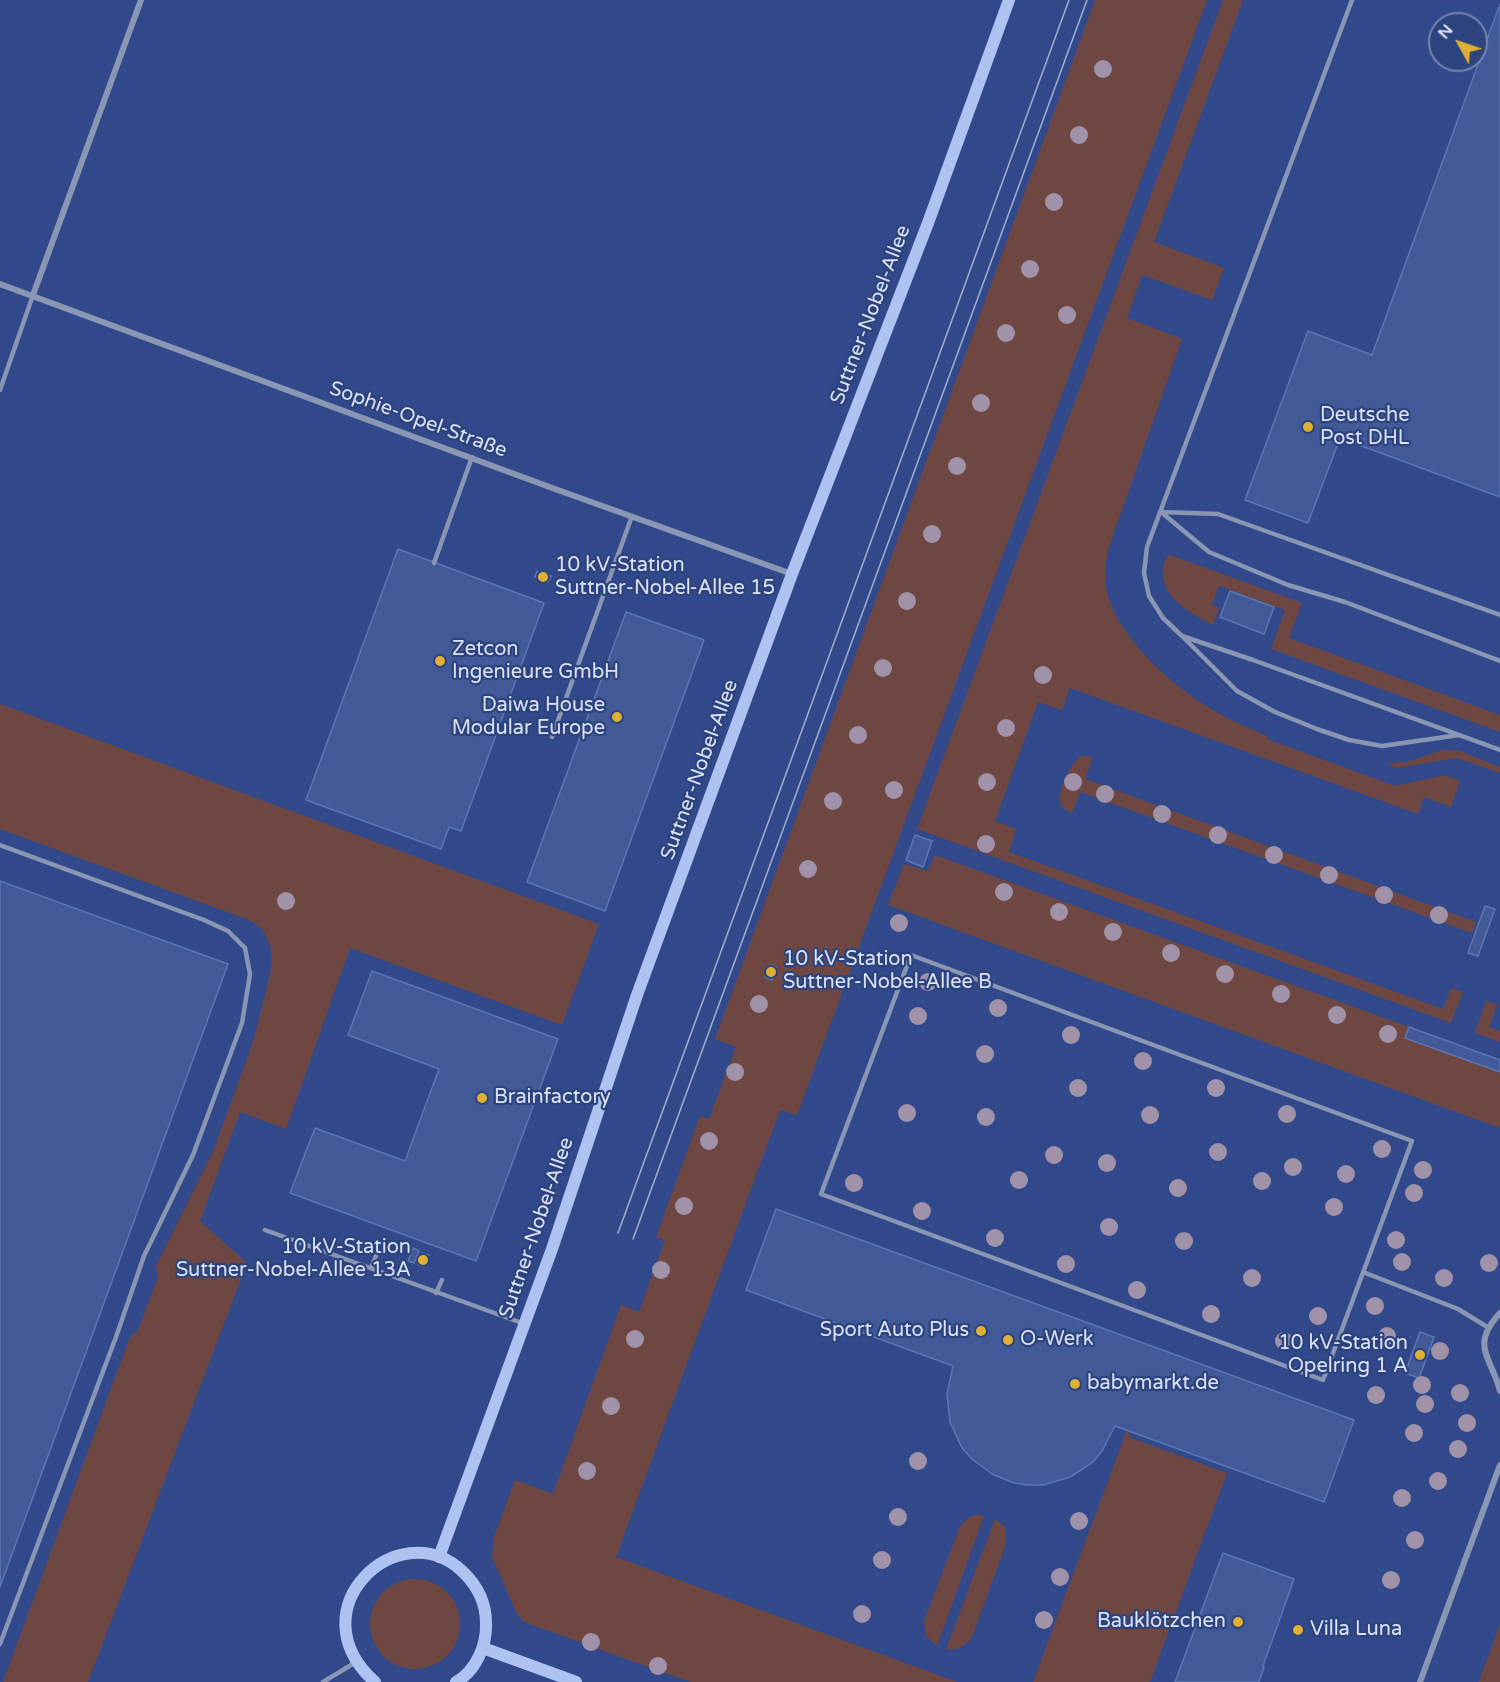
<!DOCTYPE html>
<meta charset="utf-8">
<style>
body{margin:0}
#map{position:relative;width:1500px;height:1682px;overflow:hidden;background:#2d437d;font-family:"Varela Round",sans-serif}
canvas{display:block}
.north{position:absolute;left:1428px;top:12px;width:60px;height:60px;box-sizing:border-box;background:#2d437d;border:2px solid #7283ae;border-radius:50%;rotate:310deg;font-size:16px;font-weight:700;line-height:24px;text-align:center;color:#dae3f8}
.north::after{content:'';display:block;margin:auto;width:21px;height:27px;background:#e0b034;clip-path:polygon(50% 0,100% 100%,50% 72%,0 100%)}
</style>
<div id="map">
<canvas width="1500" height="1682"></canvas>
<div class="north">N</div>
</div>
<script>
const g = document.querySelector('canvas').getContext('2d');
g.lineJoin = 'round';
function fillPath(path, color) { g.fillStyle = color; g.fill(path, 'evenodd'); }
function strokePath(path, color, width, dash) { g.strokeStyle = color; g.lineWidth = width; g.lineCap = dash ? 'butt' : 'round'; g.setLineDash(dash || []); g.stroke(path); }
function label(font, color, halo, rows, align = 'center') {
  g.font = font + ' "Varela Round",sans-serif'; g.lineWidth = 4.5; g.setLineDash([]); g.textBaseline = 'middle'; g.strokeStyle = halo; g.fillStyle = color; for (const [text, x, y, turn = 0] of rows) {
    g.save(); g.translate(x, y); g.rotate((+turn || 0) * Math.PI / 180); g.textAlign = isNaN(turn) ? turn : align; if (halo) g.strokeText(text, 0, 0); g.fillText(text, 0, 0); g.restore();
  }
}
fillPath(new Path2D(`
 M0 0H1500V1682H0ZM1440 24H1476V60H1440Z`), '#31498b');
fillPath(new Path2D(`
 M1095 0H1207L797 1115 780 1110 616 1557 957 1682H690L524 1622 517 1614 492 1557 494 1537 515 1480 553 1494 621 1305 639 1312 665 1240 656 1237 700 1116 709 1119 736 1047 715 1039Z
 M1223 0H1243L1154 242 1224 268 1212 300 1142 275 1127 318 1182 339 1108 550C1106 562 1104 574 1106 587 1114 633 1167 681 1205 705 1224 718 1246 727 1267 736V739L1395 786 1445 775 1460 781 1451 807 1424 797 1418 814 1070 688 1062 710 1038 702 995 821 1016 829 1009 852 1443 1009 1451 988 1463 992 1451 1023 917 829Z
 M1170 555 1302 603 1289 638 1500 715V732L1271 649 1285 610 1219 586 1212 605 1219 608 1213 625C1192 614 1162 599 1163 572 1163 565 1165 559 1170 555Z
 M0 704 599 924 562 1025 350 948 286 1129 240 1112 200 1221 247 1263 88 1682H3L130 1337 138 1330 158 1277 156 1266 214 1149 253 1042 268 983 272 963 271 948 263 930 249 920 0 829Z
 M1442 750 1460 751 1497 766 1500 767V773L1457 758 1397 768 1389 765V763L1407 762Z
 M1081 756 1093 757 1085 779 1476 922 1472 933 1080 792 1072 813C1066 811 1060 807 1060 799 1059 787 1071 763 1081 756Z
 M935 855 1409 1027 1406 1038 1500 1071V1128L888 905 904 864 928 871Z
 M1486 1001 1497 1005 1489 1027 1500 1031V1042L1475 1033Z
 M1127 1430 1131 1438 1227 1473 1150 1682H1033Z
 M978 1515 984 1516 937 1646 926 1636 924 1621 960 1526 971 1516Z
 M995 1519 1006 1528V1544L972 1637C965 1647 958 1651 946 1649Z
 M370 1624a45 45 0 1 1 90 0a45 45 0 1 1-90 0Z
 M1500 1624V1682H1479Z`), '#6e4742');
const building = new Path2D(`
 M1500 4V497L1340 438 1308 523 1245 500 1308 331 1372 355Z
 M398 549 544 603 461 831 449 827 441 849 306 800Z
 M537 571 551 576 548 582 535 577Z
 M1230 591 1274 607 1264 634 1220 617Z
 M626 612 704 640 605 911 527 882Z
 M915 835 932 841 923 867 906 860Z
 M0 881 228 964 0 1587Z
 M1485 906 1495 909 1478 956 1468 953Z
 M770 965 776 967 772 980 765 977Z
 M372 971 558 1039 476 1261 290 1193 315 1128 405 1161 439 1069 348 1035Z
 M1409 1027 1500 1060V1072L1405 1038Z
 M776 1209 1354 1420 1324 1502 1115 1426 1102 1451 1093 1462 1070 1477 1043 1485H1028L1014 1483 992 1474 972 1459 962 1448 950 1422 947 1394 953 1366 746 1290Z
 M413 1248 419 1251 414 1263 408 1261Z
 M422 1253 429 1255 424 1267 418 1265Z
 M1420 1332 1434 1337 1419 1378 1405 1373Z
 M1223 1553 1294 1579 1263 1666 1264 1667 1259 1682H1175Z`);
fillPath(building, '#415996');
strokePath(building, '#5b75b4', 1.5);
strokePath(new Path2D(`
 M1352 0 1147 547 1144 573 1149 596 1163 618 1182 636 1253 660 1500 750
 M0 390 33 295
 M1161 512 1209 552 1288 585 1345 602 1500 661
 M1161 512 1218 514 1500 615
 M434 563 472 457
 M1184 638 1237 691 1275 712 1317 729 1349 740 1382 746 1459 735
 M552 737 632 516
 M0 845 204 920 228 931 245 948 250 974 242 1023 193 1155 144 1256 116 1337 0 1644
 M911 955 1412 1141 1323 1380 821 1194Z
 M265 1230 522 1323
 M371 1268 376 1256
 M1363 1272 1458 1309 1489 1328
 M436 1293 442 1280
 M323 1682 356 1662`), '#8a97b4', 4.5);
strokePath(new Path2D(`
 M0 284 555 489 792 574
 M33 295 141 0
 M1500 1313C1469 1346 1492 1358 1500 1391
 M1420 1682 1500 1465`), '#8a97b4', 6);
strokePath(new Path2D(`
 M439 1557 552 1249 637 995 792 574 928 223 1009 0
 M483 1648 576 1682
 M375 1682C294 1610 398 1512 462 1571 477 1585 486 1603 486 1623 487 1645 476 1671 456 1682`), '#afc3f2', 12);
strokePath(new Path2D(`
 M618 1233 1069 0
 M633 1239 1087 0`), '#a0aecf', 1.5);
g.fillStyle = '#9f92a9';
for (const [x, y] of [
 [1103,69],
 [1079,135],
 [1054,202],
 [1030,269],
 [1067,315],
 [1006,333],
 [981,403],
 [957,466],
 [932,534],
 [907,601],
 [883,668],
 [1043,675],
 [1006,728],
 [858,735],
 [987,782],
 [1073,782],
 [894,790],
 [1105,794],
 [833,801],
 [1162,814],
 [1218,835],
 [986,844],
 [1274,855],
 [808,869],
 [1329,875],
 [1004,892],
 [1384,895],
 [286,901],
 [1059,912],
 [1439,915],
 [899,923],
 [1113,932],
 [1171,953],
 [1225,974],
 [928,982],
 [1281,994],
 [759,1004],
 [998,1008],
 [1337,1015],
 [918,1016],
 [1388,1034],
 [1071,1035],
 [985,1054],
 [1143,1061],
 [735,1072],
 [1078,1088],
 [1216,1088],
 [907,1113],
 [1287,1114],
 [1150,1115],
 [986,1117],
 [709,1141],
 [1382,1149],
 [1218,1152],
 [1054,1155],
 [1107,1163],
 [1293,1167],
 [1423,1170],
 [1346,1174],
 [1019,1180],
 [1262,1181],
 [854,1183],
 [1178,1188],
 [1414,1193],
 [684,1206],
 [1334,1207],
 [922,1211],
 [1109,1227],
 [995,1238],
 [1396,1240],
 [1184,1241],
 [1402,1262],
 [1489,1263],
 [1066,1264],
 [661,1270],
 [1252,1278],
 [1444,1278],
 [1137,1290],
 [1375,1306],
 [1211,1314],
 [1318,1316],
 [1387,1336],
 [635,1339],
 [1284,1341],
 [1440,1351],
 [1422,1385],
 [1460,1393],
 [1376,1395],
 [1425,1404],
 [611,1406],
 [1467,1423],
 [1414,1433],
 [1458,1449],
 [918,1461],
 [587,1471],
 [1438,1481],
 [1402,1498],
 [898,1517],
 [1079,1521],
 [1415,1540],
 [882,1560],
 [1060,1577],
 [1391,1580],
 [862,1614],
 [1044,1620],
 [591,1642],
 [658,1666]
]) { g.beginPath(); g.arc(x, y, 9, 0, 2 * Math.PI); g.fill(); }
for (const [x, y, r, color] of [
 [1308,427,6,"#e0b034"],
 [543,577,6,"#e0b034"],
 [440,661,6,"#e0b034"],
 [617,717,6,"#e0b034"],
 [771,972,6,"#e0b034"],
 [482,1098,6,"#e0b034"],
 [423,1260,6,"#e0b034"],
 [981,1331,6,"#e0b034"],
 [1008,1340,6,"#e0b034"],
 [1420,1355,6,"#e0b034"],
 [1075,1384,6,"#e0b034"],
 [1238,1622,6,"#e0b034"],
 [1298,1630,6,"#e0b034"]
]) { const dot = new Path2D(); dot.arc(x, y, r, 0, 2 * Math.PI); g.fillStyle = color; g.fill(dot); strokePath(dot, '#2d437d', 2); }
label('20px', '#dae3f8', '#2d437d', [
 ["Suttner-Nobel-Allee",871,315,-69],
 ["Sophie-Opel-Straße",418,420,20],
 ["Suttner-Nobel-Allee",700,770,-70],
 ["Suttner-Nobel-Allee",537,1228,-71]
]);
label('20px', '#dae3f8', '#2d437d', [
 ["Deutsche",1320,416],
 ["Post DHL",1320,439],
 ["10 kV-Station",555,566],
 ["Suttner-Nobel-Allee 15",555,589],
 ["Zetcon",452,650],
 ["Ingenieure GmbH",452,673],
 ["Daiwa House",605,706,"right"],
 ["Modular Europe",605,729,"right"],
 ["10 kV-Station",783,960],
 ["Suttner-Nobel-Allee B",783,983],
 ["Brainfactory",494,1098],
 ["10 kV-Station",411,1248,"right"],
 ["Suttner-Nobel-Allee 13A",411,1271,"right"],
 ["Sport Auto Plus",969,1331,"right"],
 ["O-Werk",1020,1340],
 ["10 kV-Station",1408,1344,"right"],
 ["Opelring 1 A",1408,1367,"right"],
 ["babymarkt.de",1087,1384],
 ["Bauklötzchen",1226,1622,"right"],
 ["Villa Luna",1310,1630]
], 'left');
</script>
